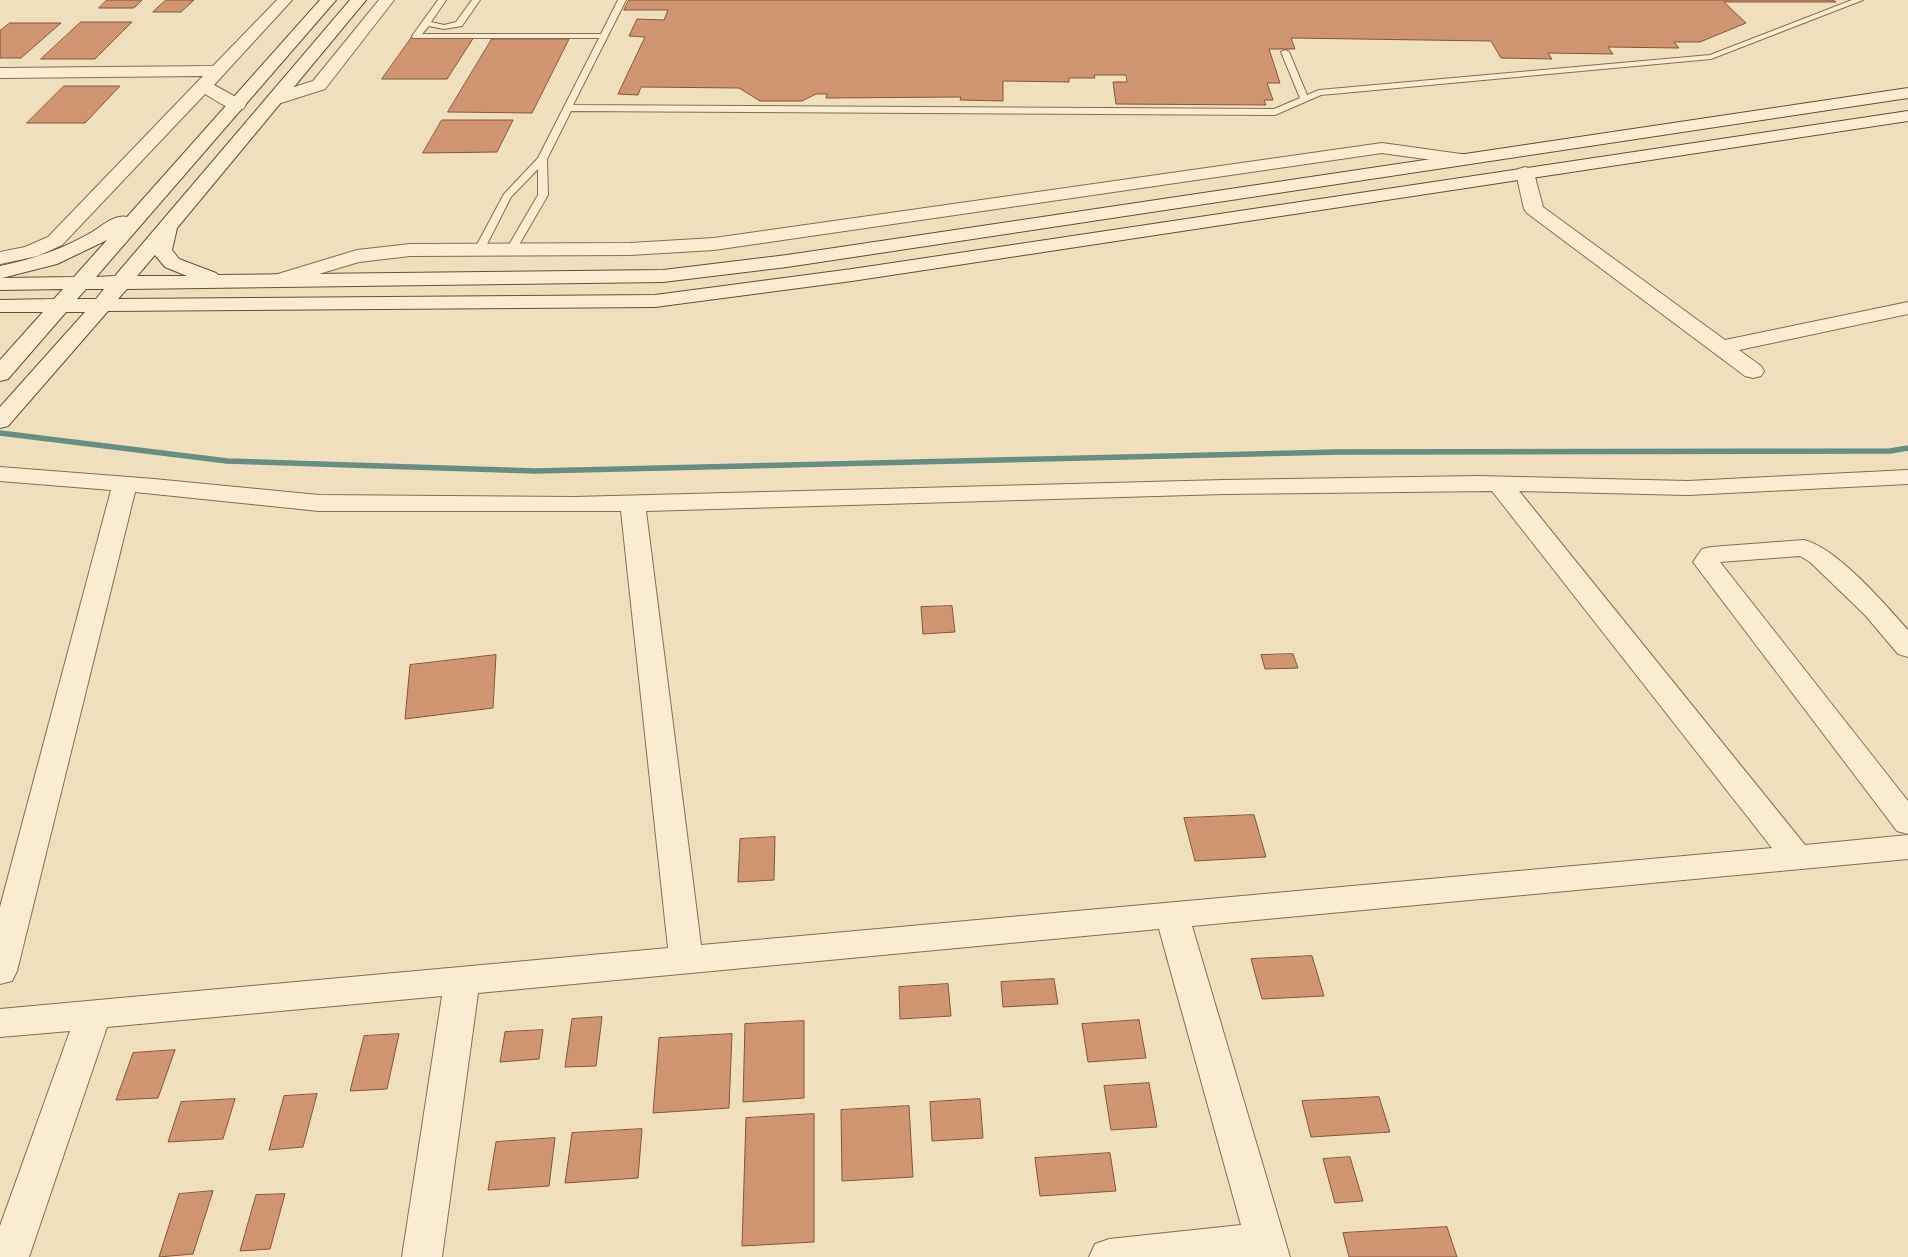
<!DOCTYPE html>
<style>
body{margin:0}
canvas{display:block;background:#efdfbd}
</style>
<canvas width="1908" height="1257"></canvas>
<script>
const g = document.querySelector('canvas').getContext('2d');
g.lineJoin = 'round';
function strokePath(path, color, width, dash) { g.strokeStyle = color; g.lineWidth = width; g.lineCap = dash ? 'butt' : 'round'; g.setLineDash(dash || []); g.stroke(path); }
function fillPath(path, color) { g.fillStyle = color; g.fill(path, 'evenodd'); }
strokePath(new Path2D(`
 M0 433 227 461 535 471 1337 452 1890 451 1908 448`), '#688e83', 5.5);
const building = new Path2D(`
 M107 0H142L134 8H99Z
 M166 0H194L181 12H153Z
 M629 0H1833L1836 2H1724L1746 23 1700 42H1674L1679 48 1608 47 1613 54 1548 53 1552 59 1501 58 1491 41 1291 38 1295 49H1269L1280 83H1267L1273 100H1264L1266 105 1116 104 1113 82H1127L1126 75H1094L1095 78H1069V82L1003 81V101L960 100 961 97 826 98 827 94H816L802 101H760L739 88 641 87 638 95 618 94 645 37 629 36 637 19 664 20 668 10H624Z
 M81 22H132L95 59H41Z
 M10 23H61L21 58H0V31Z
 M412 37H474L447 79H382Z
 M492 39H569L532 113 448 112Z
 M64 86H120L85 123H27Z
 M442 120H513L497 152 423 153Z
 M952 606 955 632 923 634 921 607Z
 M1293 654 1298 668 1265 669 1261 655Z
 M496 655 493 708 405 719 410 665Z
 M1254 815 1266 857 1195 861 1184 818Z
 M775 837 774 880 738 882 740 839Z
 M1312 956 1324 996 1262 999 1251 959Z
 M1054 979 1058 1004 1003 1007 1001 982Z
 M948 984 951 1016 900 1019 899 987Z
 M602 1017 596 1066 565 1067 572 1019Z
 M1139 1020 1146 1058 1088 1062 1082 1024Z
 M804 1021V1098L743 1102 745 1024Z
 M543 1030 539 1059 500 1062 505 1032Z
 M399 1034 387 1089 350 1091 364 1036Z
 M732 1034 729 1108 653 1113 659 1038Z
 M175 1050 158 1098 116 1100 133 1053Z
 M1149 1083 1157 1127 1111 1130 1104 1086Z
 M317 1094 303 1147 269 1150 284 1096Z
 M1379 1097 1390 1132 1311 1137 1302 1101Z
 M235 1099 223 1139 168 1142 181 1102Z
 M980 1099 983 1138 932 1141 930 1102Z
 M909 1106 913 1177 842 1181 841 1110Z
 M814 1114V1242L742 1246 746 1118Z
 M642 1129 638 1178 565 1183 572 1133Z
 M555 1138 549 1186 488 1190 496 1142Z
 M1110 1153 1116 1191 1040 1196 1035 1158Z
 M1350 1157 1363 1201 1335 1203 1323 1159Z
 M213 1191 193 1254 159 1257 179 1194Z
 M285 1194 270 1249 240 1251 256 1195Z
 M1447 1227 1457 1257H1349L1343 1233Z`);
fillPath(building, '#cf9671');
strokePath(building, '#87573b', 1);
const lane = new Path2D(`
 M438 0H446L431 22 444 25 456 22 472 0H480L462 26 444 29 429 26 422 34H601L618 0H626L573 105 1274 109 1300 98 1281 52 1285 50 1289 52 1307 95 1319 90 1710 55 1852 0H1863L1711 59 1321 95 1275 115 571 111 547 159 548 195 516 250 511 253 506 250 538 195V169L511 197 483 252 479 253 474 250 504 194 538 158 599 38H413L412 36Z`);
const street = new Path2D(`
 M277 0H292L214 85 243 101 246 105 243 109C230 112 216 100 205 94L62 245 38 256 0 264V252L25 247 48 237 203 76 0 78V68L213 66Z
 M379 0H394L325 89 281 103H269L267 99 269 95 313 81Z
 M1382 143 1461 154 1467 155 1470 159 1467 163 1461 164 1382 153 714 250 630 255 410 256 359 262 275 287 268 285 265 281 268 277 357 250 410 244 630 243 714 238Z
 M1525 167 1532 169 1534 173 1543 207 1725 340 1908 302V314L1739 350 1761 366 1764 371 1761 376 1753 378 1745 376 1527 213 1524 209 1516 173 1518 169Z
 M0 467 154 479 319 495 574 497 1224 480 1478 476 1688 481 1908 470V484L1688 495 1519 491 1805 845 1908 835V859L1192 926 1290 1257H1089L1095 1244 1109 1239 1241 1225 1159 929 478 993 442 1257H402L442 996 107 1027 29 1257H0V1226L70 1031 0 1037V1009L668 948 621 511H319L135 492 17 971 12 981 0 984V907L111 490 0 481ZM1492 491 1772 848 701 945 646 511 1224 494Z
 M1804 540C1837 548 1885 604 1908 630V657L1898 654 1865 615 1810 562 1800 556 1720 562 1908 801V834L1897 831 1693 562 1702 549 1711 547Z`);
const secondary = new Path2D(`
 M320 0H336L96 277 115 276 350 0H366L177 228 172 250 179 259 216 273 218 275 663 270 787 255 1908 88V98L787 267 663 282 127 289 118 299 655 295 852 269 1908 111V121L852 281 655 307 108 311 8 426 0 428V407L85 312H66L8 379 0 381V360L43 312H0V300L54 299 63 289 0 290V266C33 259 63 249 92 232 102 226 114 214 127 217ZM107 240 74 277 2 278 57 264ZM155 255 165 267 187 276H137ZM86 289H104L96 299H77Z`);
strokePath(lane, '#876f55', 2);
strokePath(street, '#876f55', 2);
strokePath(secondary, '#695039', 2);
fillPath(lane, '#faecd0');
fillPath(street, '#faecd0');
fillPath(secondary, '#faecd0');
</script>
